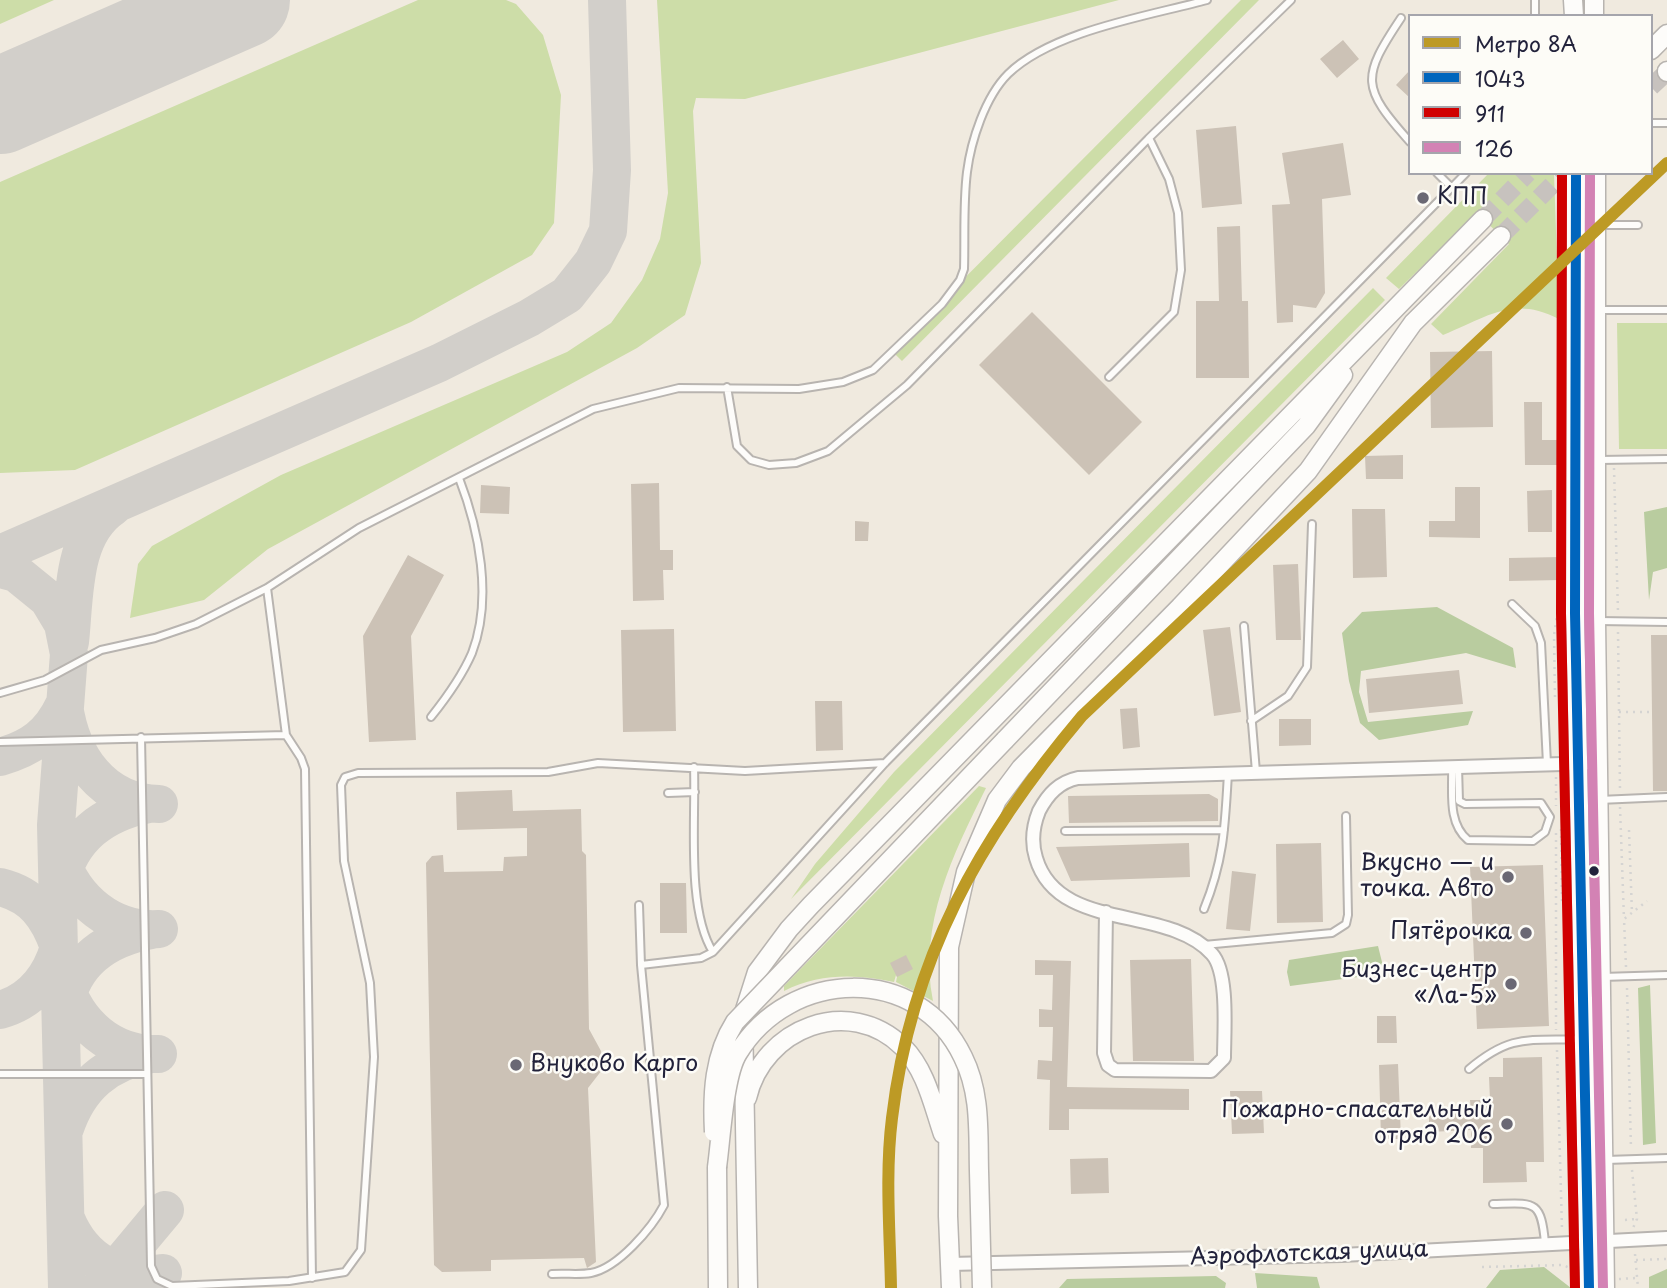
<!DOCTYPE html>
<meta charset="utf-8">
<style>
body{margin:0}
#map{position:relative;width:1667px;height:1288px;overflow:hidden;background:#f0eadf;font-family:"Playpen Sans",sans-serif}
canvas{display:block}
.legend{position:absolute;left:1408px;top:14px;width:245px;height:161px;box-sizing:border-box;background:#fdfcf7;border:2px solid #a5a5ac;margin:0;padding:9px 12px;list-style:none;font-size:21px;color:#22223b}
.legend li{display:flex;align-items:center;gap:14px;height:35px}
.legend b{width:35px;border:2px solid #a5a5ac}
</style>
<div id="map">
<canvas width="1667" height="1288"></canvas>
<ul class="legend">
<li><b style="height:9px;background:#bd9a25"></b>Метро 8А</li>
<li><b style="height:9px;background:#0065bd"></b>1043</li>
<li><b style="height:9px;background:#d00000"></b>911</li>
<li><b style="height:9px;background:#d382b4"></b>126</li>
</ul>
</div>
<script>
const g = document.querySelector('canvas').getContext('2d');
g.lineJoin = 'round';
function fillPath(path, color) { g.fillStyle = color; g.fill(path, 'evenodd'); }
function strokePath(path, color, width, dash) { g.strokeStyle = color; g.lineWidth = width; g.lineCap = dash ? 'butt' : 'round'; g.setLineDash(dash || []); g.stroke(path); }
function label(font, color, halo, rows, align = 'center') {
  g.font = font + ' "Playpen Sans",sans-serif'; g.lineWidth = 5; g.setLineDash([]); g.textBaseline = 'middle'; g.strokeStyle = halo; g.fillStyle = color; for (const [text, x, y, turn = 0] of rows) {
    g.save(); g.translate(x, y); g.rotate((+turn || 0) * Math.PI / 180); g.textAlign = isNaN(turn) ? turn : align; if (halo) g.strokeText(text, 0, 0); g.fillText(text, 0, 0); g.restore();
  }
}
fillPath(new Path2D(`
 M0 0H54L0 24Z
 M418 0H506L516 4 543 35 561 95 554 223 532 255 411 322 75 470 0 473V182Z
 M657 0H1119L745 99 696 98 693 111 701 263 685 315 637 348 268 549 204 600 130 618 138 564 152 546 281 475 567 352 611 323 642 280 660 239 668 193Z
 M1241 0H1259L902 361 892 351Z
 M1489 173H1554L1559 319C1513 295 1487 317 1443 335L1431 324 1509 244 1477 213 1399 289 1386 278Z
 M1373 288 1385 300 791 899 815 864 894 772Z
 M1617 323H1667V449H1619Z
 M979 786 986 788C953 854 918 925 933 1001L896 982 897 977 890 963 896 975 894 982C856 974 820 973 784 991V986Z`), '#cddda8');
fillPath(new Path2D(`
 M1667 507V568L1653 572 1649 600 1644 512Z
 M1437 607 1513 648 1516 668 1466 653 1361 671 1359 692 1368 722 1473 711 1468 725 1379 740 1360 723 1349 681 1342 633 1362 612Z
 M1378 946 1383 966 1373 975 1290 986 1287 972 1289 960Z
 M1650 985 1656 1143 1643 1145 1638 988Z
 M1544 1267 1571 1288H1486L1500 1270Z
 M1667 1269V1288H1649V1277Z
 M1255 1273 1317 1277 1320 1288H1257Z
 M1216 1276 1226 1283 1225 1288H1059L1067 1279Z`), '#b9cc9f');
strokePath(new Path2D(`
 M0 554 439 363 529 318 567 295 593 262 608 231 612 170 607 0
 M0 569 16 573 48 599 63 624 69 654 56 825 67 1288
 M70 642C75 597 71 535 113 507
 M0 757C31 748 50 735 64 705 71 756 102 803 159 804
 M60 857C74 900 112 932 159 929
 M60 883C71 837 103 813 148 804
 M0 887C33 895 48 916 59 947 50 978 32 1001 0 1010
 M64 981C76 1023 111 1055 158 1054
 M65 1006C73 960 108 938 151 930
 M65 1128C79 1086 107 1062 151 1054
 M66 1219C83 1261 120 1281 163 1273
 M100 1288 165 1210`), '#d2cfca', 38);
strokePath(new Path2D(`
 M0 106 242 0`), '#d2cfca', 96);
fillPath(new Path2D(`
 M1343 40 1359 59 1337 78 1320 59Z
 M1410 70V98L1396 85Z
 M1236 126 1242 204 1202 208 1196 130Z
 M1343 143 1351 195 1322 199 1325 293 1316 308 1293 305V322L1277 323 1272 205 1290 204 1282 153Z
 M1240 226 1242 301H1248L1249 378H1196V301H1219L1217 227Z
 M1032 312 1142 422 1089 475 979 365Z
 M1492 351 1493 427 1431 428 1430 352Z
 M1524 402H1542V440H1558L1559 465H1525Z
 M1403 455V479H1366L1365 456Z
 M659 483 660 550H673V570H663L664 600 633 601 631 484Z
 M481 485 510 487 509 514 480 513Z
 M1455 487H1480V538L1429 537V521H1455Z
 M1552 490V532H1528L1527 491Z
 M1352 509H1385L1387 577 1353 578Z
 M855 521 869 522 868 541H855Z
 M408 555 444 575 411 636 416 740 369 742 363 636Z
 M1561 557V580L1509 581V558Z
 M1298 564 1301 640H1276L1273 565Z
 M1230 627 1241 712 1214 716 1203 630Z
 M674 629 676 731 623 732 621 630Z
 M1651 635H1667V791H1653Z
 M1459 670 1463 704 1369 713 1366 679Z
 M815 701H842L843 750 816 751Z
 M1137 708 1140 747 1123 749 1120 709Z
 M1279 719H1311V745L1279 746Z
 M512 790 513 811 581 809 582 851 586 855 589 1029 601 1051 602 1060V1070L588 1088 596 1262 587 1268 584 1258 491 1260V1271L442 1272 434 1265 426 863 432 856 443 855 444 872 503 871 504 857 527 856V828L457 830 456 792Z
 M1209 794 1218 799V821L1069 823 1068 796Z
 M1189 843 1190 877 1071 881 1056 847Z
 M1321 843 1323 922 1277 923 1276 844Z
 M1543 865 1549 1026 1477 1029 1470 867Z
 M1232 871 1256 874 1250 931 1226 929Z
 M660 883H686L687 933H660Z
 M906 955 913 969 897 977 890 963Z
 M1191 959 1194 1061H1133L1130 960Z
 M1035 960 1071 961 1067 1087 1189 1089V1110L1069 1109V1130H1049L1050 1080 1037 1079 1038 1060 1052 1061 1053 1027H1039V1009L1052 1010 1053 975H1035Z
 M1377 1016H1396L1397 1043H1377Z
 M1542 1057 1544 1162H1526L1527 1182 1483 1183V1148H1471V1130L1429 1132V1112L1471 1110 1470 1100H1490L1489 1077H1503V1058Z
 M1398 1064 1401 1139H1381L1379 1065Z
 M1230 1091H1262L1264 1133 1232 1134Z
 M1108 1158 1109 1193 1071 1194 1070 1159Z`), '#ccc2b6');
strokePath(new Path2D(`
 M1651 87 1667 72
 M1483 219 1528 173
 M1501 236 1564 173`), '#c7c2be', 18, [18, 9]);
const lane = new Path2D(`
 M1535 0V16
 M1401 18C1361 78 1361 87 1410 142
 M1651 123H1667
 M1437 173 1452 188
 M1598 225H1638
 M1599 310H1667
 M1109 377 1174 312 1181 270 1178 213 1169 179 1149 138
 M727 387 737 446 751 460 769 465 796 463 828 451 907 385 1149 138 1291 0
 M1599 460 1667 459
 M267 588 286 735 301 758 305 769 312 1278
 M1512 604 1535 626 1541 643 1547 764
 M1598 621 1667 622
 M1244 626 1256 772
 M0 693 45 680 101 650 155 638 196 624 267 588 359 528 593 409 679 388 799 389 843 382 873 370 942 304 960 280 964 269C965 237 963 204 967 172 971 141 985 97 1008 74 1052 31 1148 16 1207 0
 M431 717C447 697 462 676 472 653 493 598 479 530 459 478
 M1251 721 1288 696 1307 667 1312 524
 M141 737 151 1266 157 1279 172 1286 289 1281 345 1272 361 1250 374 1057 370 983 344 861 341 785 345 777 358 773 548 772 598 763 745 771 885 763
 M0 742 286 735
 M694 767C696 818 686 909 713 952
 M1452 767C1453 791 1447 823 1468 840L1533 841 1545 832 1550 817 1541 803 1465 804 1459 801 1458 766
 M668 793 695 792
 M1599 800 1667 797
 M1065 831 1224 830
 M1204 909C1224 860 1225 826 1228 773
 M1204 945 1332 933 1346 924 1348 915 1346 816
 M641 965 701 958 713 952 885 763 1466 173
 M1602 977 1667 975
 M1469 1069C1512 1033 1529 1041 1582 1039
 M0 1074H147
 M1606 1160 1667 1158
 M1493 1204C1534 1203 1541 1199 1545 1243
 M552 1274C565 1273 579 1275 591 1273 618 1268 652 1228 664 1205L641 965 639 905`);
const street = new Path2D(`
 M1106 912 1104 1053 1108 1065 1115 1070 1211 1071 1224 1058C1224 1032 1229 973 1212 954 1167 904 1058 933 1036 858 1031 842 1033 826 1039 811 1048 794 1059 782 1078 778L1597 763
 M950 1264 1342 1255 1667 1238`);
const secondary = new Path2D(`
 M1573 0 1574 16
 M1594 0V16
 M1651 50 1667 34
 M1667 72V71
 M1576 173 1575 613 1589 1288
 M1596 173V621L1605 1288
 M1005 740 1306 426 1343 375
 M747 1098C763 1028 849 994 903 1047 926 1070 933 1105 943 1134
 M717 1167 718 1288
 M748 1288 743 1016 757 972 789 929 811 905 1483 219
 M951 1288 948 1216 949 947 966 872 997 800 1021 768 1180 607 1308 471 1413 323 1501 236`);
strokePath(lane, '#b8b4b0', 10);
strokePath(street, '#b8b4b0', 16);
strokePath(secondary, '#b8b4b0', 21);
strokePath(new Path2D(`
 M1614 468 1618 612
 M1618 632 1620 790
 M1555 697 1554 635 1558 610
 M1619 712H1651
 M1556 777V806
 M1620 807 1624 919
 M1561 829 1562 902
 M1629 830 1632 913
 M1556 833V1030
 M1626 967 1624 919 1647 901
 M1627 988 1631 1149
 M1557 1050 1562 1229
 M1632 1170 1637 1219 1633 1228
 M1625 1220 1636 1219
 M1635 1254 1638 1288
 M1636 1260 1667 1259
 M1482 1267 1563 1265 1572 1269
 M1619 1279 1637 1278`), '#d5d4d2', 2.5, [2, 5]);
strokePath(lane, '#fdfcfa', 6);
strokePath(street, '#fdfcfa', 12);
strokePath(secondary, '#fdfcfa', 18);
const secondaryBridge = new Path2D(`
 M714 1132C712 1093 714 1055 735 1022L1005 740
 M717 1167C721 1139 724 1075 738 1053 790 968 918 963 963 1057 981 1093 978 1132 979 1171 980 1210 981 1249 982 1288`);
strokePath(secondaryBridge, '#b8b4b0', 21, []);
strokePath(secondaryBridge, '#fdfcfa', 18);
strokePath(new Path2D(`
 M1576 173 1575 613 1589 1288`), '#0065bd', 10);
strokePath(new Path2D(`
 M1562 173 1561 613 1575 1288`), '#d00000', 10);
strokePath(new Path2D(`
 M1590 173 1589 613 1603 1288`), '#d382b4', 10);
strokePath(new Path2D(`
 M891 1288C890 1232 885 1174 892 1118 911 958 980 837 1082 716L1667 163`), '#bd9a25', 12);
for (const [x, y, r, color] of [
 [1423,198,7,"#6a6874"],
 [1594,871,6,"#22223b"],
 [1508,877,7,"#6a6874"],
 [1526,933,7,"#6a6874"],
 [1511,984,7,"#6a6874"],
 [516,1065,7,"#6a6874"],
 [1507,1124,7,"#6a6874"]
]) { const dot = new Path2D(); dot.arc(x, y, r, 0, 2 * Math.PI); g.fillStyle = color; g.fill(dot); strokePath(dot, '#fdfcf7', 2.5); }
label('23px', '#22223b', '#fdfcf7', [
 ["КПП",1437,198,"left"],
 ["Вкусно — и",1494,864],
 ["точка. Авто",1494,890],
 ["Пятёрочка",1512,933],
 ["Бизнес-центр",1497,971],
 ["«Ла-5»",1497,997],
 ["Внуково Карго",530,1065,"left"],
 ["Пожарно-спасательный",1493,1111],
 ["отряд 206",1493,1137]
], 'right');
label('23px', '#22223b', '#fdfcf7', [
 ["Аэрофлотская улица",1309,1254,-2]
]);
</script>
